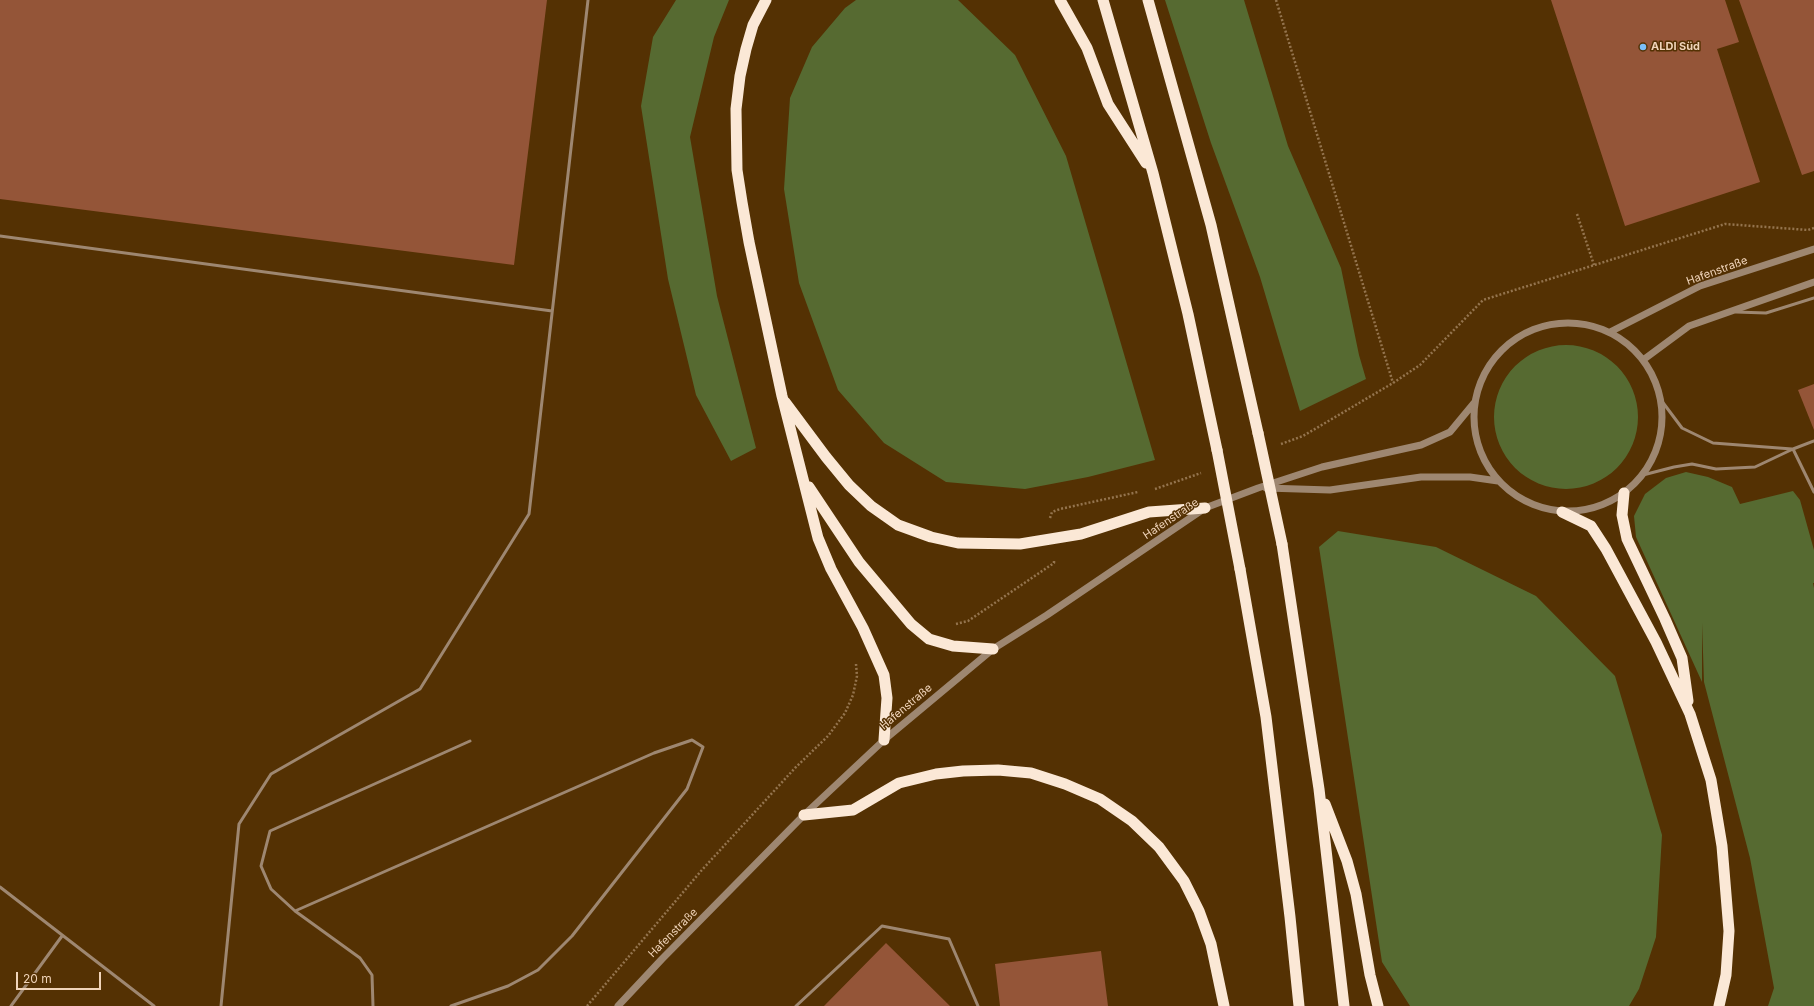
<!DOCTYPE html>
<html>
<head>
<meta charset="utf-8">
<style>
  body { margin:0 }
  #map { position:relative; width:1814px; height:1006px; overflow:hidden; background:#543103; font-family:Inter,sans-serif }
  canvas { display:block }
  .scale { position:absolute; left:16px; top:972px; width:85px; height:18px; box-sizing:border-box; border:2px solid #f0d4ba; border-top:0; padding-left:5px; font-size:12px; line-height:14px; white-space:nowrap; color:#f0d4ba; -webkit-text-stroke:3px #543103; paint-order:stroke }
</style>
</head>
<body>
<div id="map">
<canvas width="1814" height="1006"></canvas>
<div class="scale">20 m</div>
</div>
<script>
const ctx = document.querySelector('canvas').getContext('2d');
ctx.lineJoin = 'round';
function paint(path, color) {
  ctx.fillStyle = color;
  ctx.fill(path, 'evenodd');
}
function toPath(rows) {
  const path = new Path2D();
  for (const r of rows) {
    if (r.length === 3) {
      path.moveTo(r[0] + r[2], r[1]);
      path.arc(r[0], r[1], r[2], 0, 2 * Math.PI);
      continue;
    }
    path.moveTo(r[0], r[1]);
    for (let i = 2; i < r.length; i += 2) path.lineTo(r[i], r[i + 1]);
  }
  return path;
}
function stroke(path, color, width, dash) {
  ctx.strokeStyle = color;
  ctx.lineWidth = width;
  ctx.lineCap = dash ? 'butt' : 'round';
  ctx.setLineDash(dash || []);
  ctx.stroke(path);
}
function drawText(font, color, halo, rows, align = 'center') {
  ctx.font = font + ' Inter,sans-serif';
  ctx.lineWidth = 3;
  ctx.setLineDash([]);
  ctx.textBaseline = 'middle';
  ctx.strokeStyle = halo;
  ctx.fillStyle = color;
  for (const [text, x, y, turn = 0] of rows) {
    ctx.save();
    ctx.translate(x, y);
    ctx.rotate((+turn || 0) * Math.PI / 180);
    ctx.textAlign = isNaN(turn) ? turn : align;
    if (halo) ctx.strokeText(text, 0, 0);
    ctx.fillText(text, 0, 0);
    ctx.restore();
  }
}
const green = toPath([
  [676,0,729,0,714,37,690,137,717,296,756,448,731,461,696,395,668,279,641,106,653,37],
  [856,0,958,0,1015,55,1066,156,1155,460,1088,477,1025,489,946,482,884,443,838,390,799,283,784,189,790,98,812,47,845,8],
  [1165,0,1244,0,1288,146,1341,268,1359,355,1366,379,1300,411,1260,277,1211,143],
  [1566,417,72],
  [1686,472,1708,477,1732,487,1740,504,1793,491,1800,500,1814,550,1814,583,1813,583,1814,588,1814,1006,1768,1006,1774,988,1750,858,1704,682,1702,623,1702,682,1636,537,1634,516,1645,494,1666,478],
  [1338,531,1436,547,1536,596,1615,676,1662,835,1656,937,1639,989,1629,1006,1410,1006,1382,962,1319,547]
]);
const building = toPath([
  [0,0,547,0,514,265,0,199],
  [1551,0,1725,0,1739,42,1717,49,1760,182,1625,226],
  [1739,0,1814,0,1814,171,1802,175],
  [1814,384,1814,430,1798,390],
  [886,943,950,1006,824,1006],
  [1101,951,1108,1006,1000,1006,995,964]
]);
const path = toPath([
  [1276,0,1393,383],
  [1577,214,1594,265],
  [1281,444,1303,436,1393,383,1420,365,1483,300,1725,224,1808,230,1814,228],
  [1155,489,1201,473],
  [1050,518,1052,512,1060,509,1138,492],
  [956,624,968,621,1054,563,1054,559],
  [587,1006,701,871,795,768,828,736,845,713,853,695,857,676,856,664]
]);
const service = toPath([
  [0,236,552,311],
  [1736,312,1766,313,1814,298],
  [1661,400,1682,428,1713,443,1792,449],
  [1793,449,1814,492],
  [1643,475,1674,467,1692,464,1716,469,1755,467,1793,449,1814,441],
  [0,887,154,1006],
  [295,911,654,753,692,740,703,747,687,789,572,936,538,970,508,986,451,1006],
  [11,1006,62,936],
  [221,1006,239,824,271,774,420,689,529,514,588,0],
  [373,1006,372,975,360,958,295,911,271,889,261,866,270,831,470,741],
  [796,1006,882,926,949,939,978,1006]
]);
const tertiary = toPath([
  [1568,417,94],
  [1610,332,1700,286,1814,249],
  [1643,360,1689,326,1814,282],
  [1266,488,1330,490,1421,477,1470,477,1498,481],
  [618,1006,662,959,804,815,884,740,993,649,1047,615,1205,508,1258,488,1322,467,1421,445,1450,432,1474,403]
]);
const trunk = toPath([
  [766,0,753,25,746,49,740,76,736,109,737,170,742,202,749,242,782,396,818,538,831,569,863,628,884,675,887,698,884,740],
  [1060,0,1087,48,1108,104,1146,163],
  [1103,0,1153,173,1188,314,1217,450],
  [1148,0,1211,225,1258,433],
  [785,402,826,457,849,485,871,506,898,525,931,537,958,543,1020,544,1081,534,1149,512,1205,508],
  [809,487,859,562,911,624,929,639,953,646,993,649],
  [1624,493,1622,515,1627,539,1665,619,1682,658,1688,701],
  [1562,512,1591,526,1606,549,1656,642,1690,714,1711,780,1722,846,1729,931,1726,975,1719,1006],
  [1282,544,1319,789,1344,1006],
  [1240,569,1266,717,1290,917,1299,1006],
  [1325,804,1347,861,1356,894,1370,975,1378,1006],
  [804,815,853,810,899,783,936,774,963,771,998,770,1031,773,1065,784,1100,799,1132,821,1159,847,1184,881,1199,911,1211,944,1224,1006]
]);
const trunkBridge = toPath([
  [1258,433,1282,544],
  [1217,450,1240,569]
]);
const markers = [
  [1643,47,4,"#7bbef8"]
];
const poiNames = [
  ["ALDI Süd",1651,47]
];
const streetNames = [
  ["Hafenstraße",1717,271,-20],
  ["Hafenstraße",1171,519,-34],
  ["Hafenstraße",906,707,-40],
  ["Hafenstraße",673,933,-45]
];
paint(green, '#566a31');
paint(building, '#945538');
stroke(path, '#94744e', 2.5, [2, 2]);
stroke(service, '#9e8771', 3);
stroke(tertiary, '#9e8771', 7);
stroke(trunk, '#fbe8d6', 11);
stroke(trunkBridge, '#fbe8d6', 11);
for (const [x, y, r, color] of markers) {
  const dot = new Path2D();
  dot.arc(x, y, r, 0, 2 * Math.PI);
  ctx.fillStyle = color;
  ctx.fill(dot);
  stroke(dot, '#543103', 1.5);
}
drawText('bold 11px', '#f0d4ba', '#543103', poiNames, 'left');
drawText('11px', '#f0d4ba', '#543103', streetNames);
</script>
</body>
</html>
